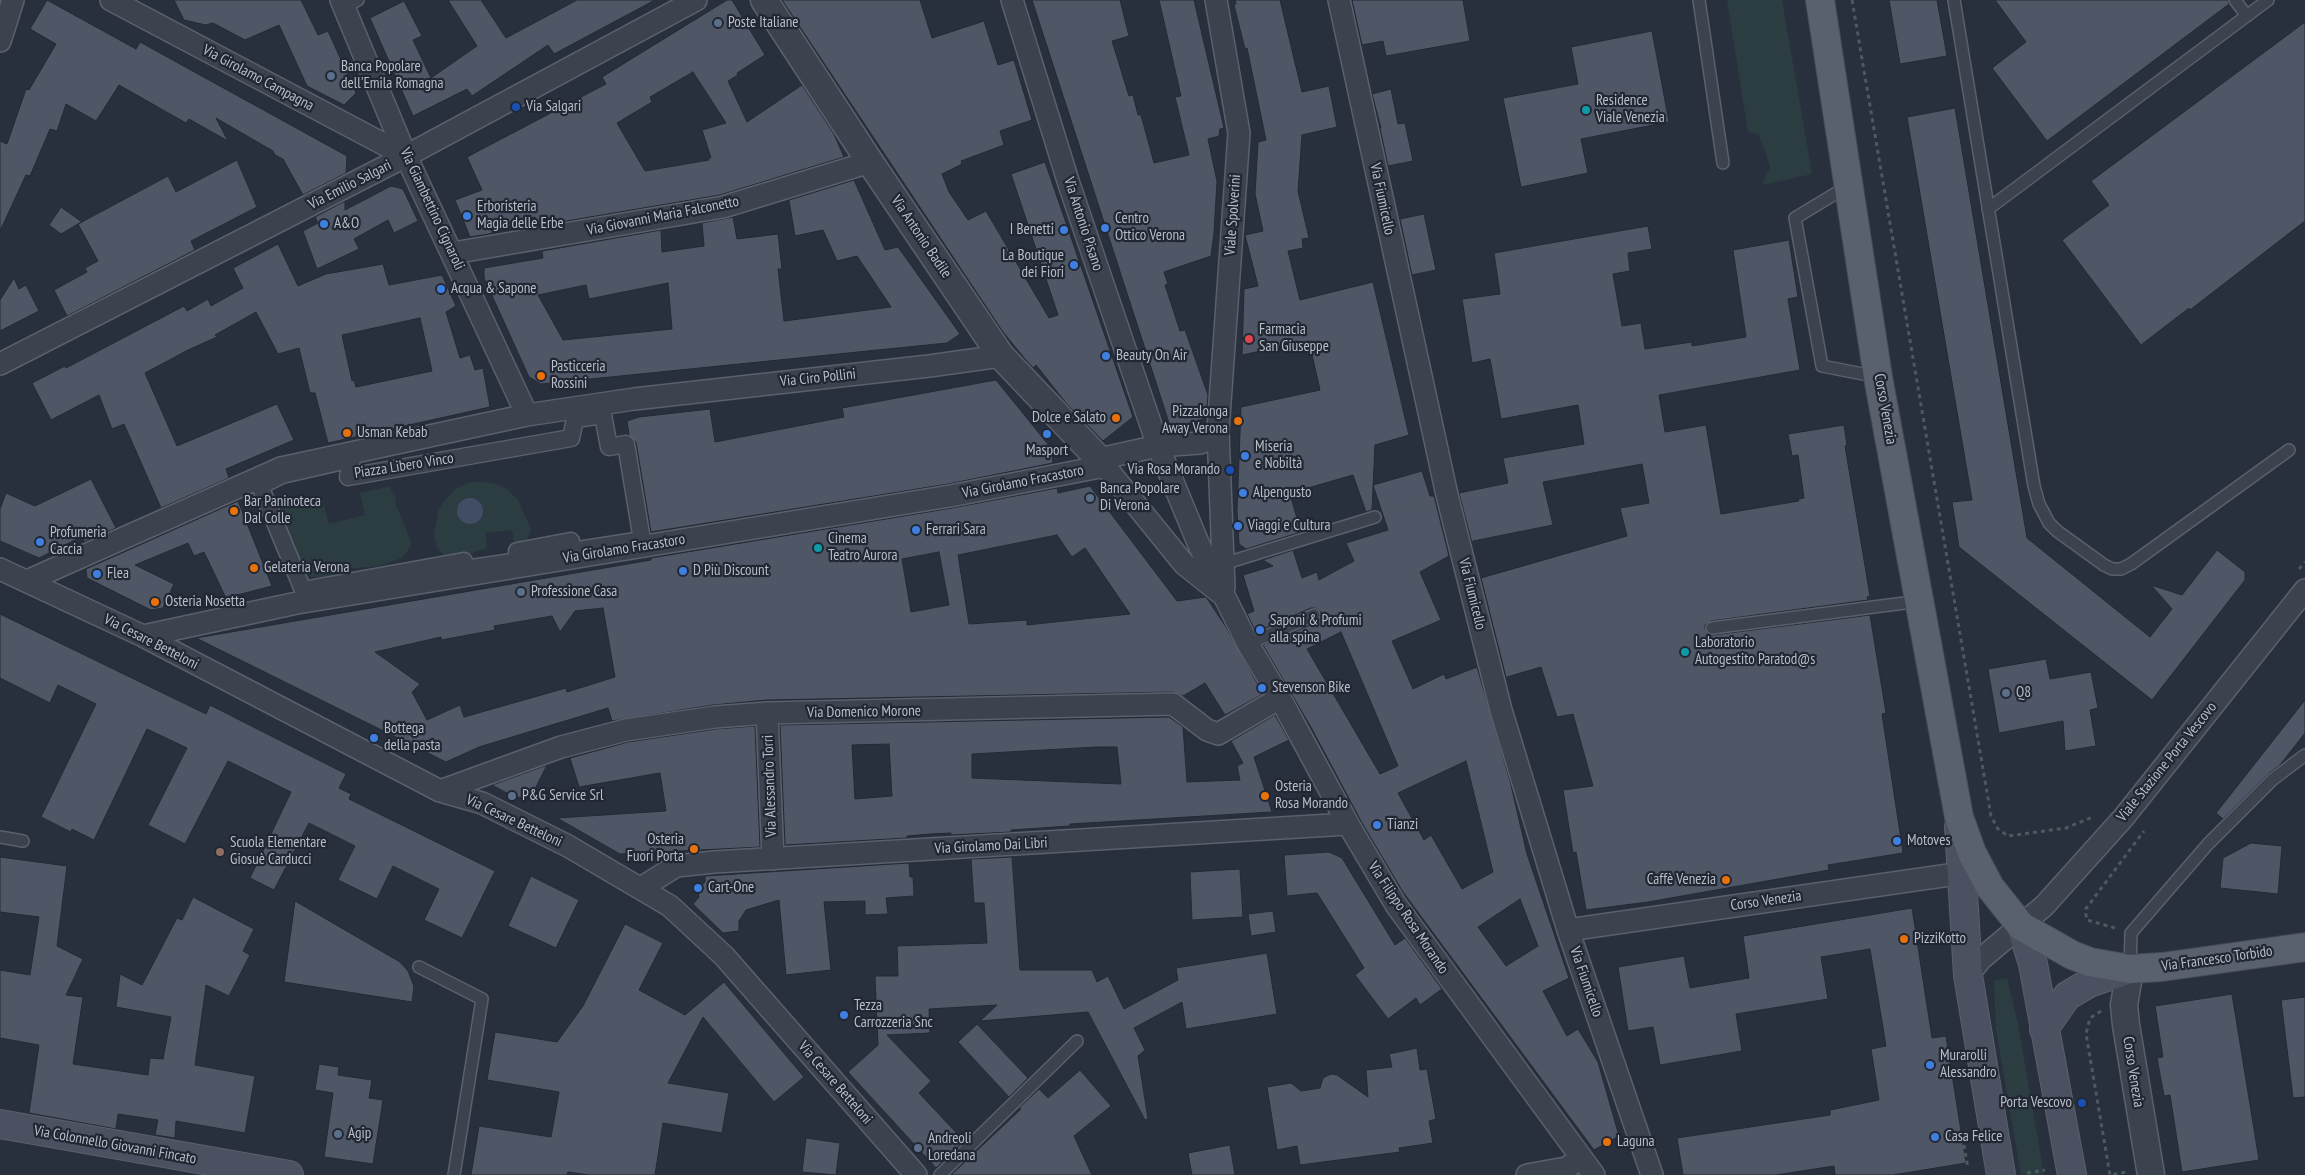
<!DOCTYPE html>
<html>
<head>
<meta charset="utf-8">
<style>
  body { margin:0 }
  canvas { display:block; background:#28303e }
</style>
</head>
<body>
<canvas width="2305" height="1175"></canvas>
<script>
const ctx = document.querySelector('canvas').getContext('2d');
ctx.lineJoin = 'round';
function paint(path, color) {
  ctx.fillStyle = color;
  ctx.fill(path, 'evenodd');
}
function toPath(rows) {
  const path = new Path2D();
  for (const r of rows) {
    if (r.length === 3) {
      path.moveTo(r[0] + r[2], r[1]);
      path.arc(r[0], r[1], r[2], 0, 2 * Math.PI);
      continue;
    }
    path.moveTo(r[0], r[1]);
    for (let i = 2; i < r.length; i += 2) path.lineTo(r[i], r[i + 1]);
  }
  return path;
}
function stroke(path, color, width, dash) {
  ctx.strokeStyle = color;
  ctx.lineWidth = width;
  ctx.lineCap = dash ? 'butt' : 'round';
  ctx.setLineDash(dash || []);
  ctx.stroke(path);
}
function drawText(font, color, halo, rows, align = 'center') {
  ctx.font = font + ' "PT Sans Narrow",sans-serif';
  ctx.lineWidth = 4.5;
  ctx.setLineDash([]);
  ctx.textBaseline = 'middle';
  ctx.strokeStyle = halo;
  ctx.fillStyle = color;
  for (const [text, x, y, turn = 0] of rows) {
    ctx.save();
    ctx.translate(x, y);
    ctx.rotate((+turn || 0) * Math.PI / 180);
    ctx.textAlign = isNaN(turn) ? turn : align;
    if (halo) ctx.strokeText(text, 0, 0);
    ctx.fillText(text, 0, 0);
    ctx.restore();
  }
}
const green = toPath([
  [1727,0,1782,0,1812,174,1762,185,1770,167,1765,151,1758,134,1748,132],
  [479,482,493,483,507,489,518,500,531,529,527,539,515,545,512,530,485,533,487,548,457,558,444,556,437,547,434,535,438,512,443,502,457,488,467,483],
  [390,486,393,495,396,496,395,502,411,542,411,546,402,558,378,566,344,569,327,578,312,577,300,567,272,509,322,499,329,524,365,515,360,493],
  [2007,978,2018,1024,2044,1175,2021,1175,1996,1029,1994,981]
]);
const water = toPath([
  [470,511,13]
]);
const building = toPath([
  [47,0,136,49,140,42,347,156,346,173,303,195,283,159,275,155,273,151,216,118,228,141,189,119,186,123,119,85,96,121,66,104,57,131,50,129,30,176,26,175,0,231,0,141,7,144,26,89,29,90,56,44,30,29,47,0],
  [174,0,301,0,318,35,328,31,356,93,344,105,307,86,279,25,245,40,213,23,206,25,184,20,174,0],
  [448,0,481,0,506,38,577,0,655,0,554,54,548,45,472,96,467,89,413,116,370,18,404,1,422,36,413,40,431,78,477,46,448,0],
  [727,0,732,0,765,55,737,73,738,75,728,81,747,122,802,85,834,134,844,157,720,195,537,226,535,217,489,234,470,237,455,200,482,190,467,157,606,84,602,77,727,0],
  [693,72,726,123,702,130,711,158,708,158,709,160,645,171,617,123,652,102,650,97,693,72],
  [782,0,920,0,932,38,984,21,998,65,1014,60,1032,120,1000,131,1004,145,961,161,962,164,942,174,949,192,968,220,986,211,1049,318,1058,315,1011,174,1045,162,1133,417,1103,441,1066,403,1036,365,1033,368,1025,359,1003,332,782,0],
  [1032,0,1120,0,1129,36,1112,41,1129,96,1133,95,1138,115,1141,115,1154,163,1189,155,1175,97,1181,96,1159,0,1194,0,1224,128,1220,129,1219,136,1208,139,1217,181,1214,233,1211,256,1164,272,1168,284,1165,285,1180,331,1185,330,1208,395,1206,418,1171,429,1032,0],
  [1235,0,1280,0,1302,92,1329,86,1337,127,1302,135,1298,191,1309,238,1302,239,1303,248,1288,251,1300,300,1373,282,1409,435,1375,445,1372,510,1366,512,1353,475,1308,488,1290,494,1301,532,1246,549,1239,544,1237,510,1241,407,1320,390,1309,341,1242,355,1244,289,1258,286,1245,235,1263,231,1255,194,1258,142,1266,140,1247,48,1245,49,1234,5,1236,4,1235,0],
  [1352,0,1463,0,1470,41,1386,56,1383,41,1362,45,1352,0],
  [1889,0,1937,0,1947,56,1900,64,1889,0],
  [1995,0,2228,0,2229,4,2047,141,1992,68,2026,42,1995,0],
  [2305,22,2305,221,2190,310,2189,308,2141,345,2062,240,2109,205,2091,181,2305,22],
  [1652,31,1669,122,1581,139,1588,173,1521,187,1503,98,1578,84,1571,47,1652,31],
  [1391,89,1398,124,1405,123,1413,161,1388,166,1380,128,1381,128,1372,94,1391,89],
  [1955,108,2027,538,2150,637,2172,609,2151,585,2182,595,2217,550,2245,572,2245,580,2152,700,1959,547,1952,502,1972,500,1907,117,1955,108],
  [237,160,257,207,191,241,195,250,67,316,54,290,87,272,85,268,98,261,78,224,61,234,49,225,61,207,82,222,78,224,168,176,176,192,237,160],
  [854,180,885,250,898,247,960,334,947,343,541,384,529,377,484,278,484,268,543,258,542,251,661,230,662,252,704,246,702,223,733,217,737,239,778,234,782,269,778,269,784,321,891,307,857,256,837,261,823,230,795,236,789,200,854,180],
  [668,283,672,329,563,340,538,295,586,285,589,299,668,283],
  [391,186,403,189,418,221,394,233,388,220,354,239,359,249,317,269,303,231,318,223,315,217,345,201,345,210,391,186],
  [1424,214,1436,270,1412,275,1400,219,1424,214],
  [1648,226,1652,249,1628,253,1630,271,1613,274,1622,326,1641,323,1645,349,1692,342,1692,346,1746,337,1733,250,1789,240,1798,297,1788,299,1800,370,1659,395,1665,432,1706,425,1721,514,1799,501,1798,499,1804,498,1798,455,1792,456,1788,434,1844,425,1847,445,1845,446,1870,596,1867,597,1868,600,1711,621,1705,625,1705,629,1709,635,1713,635,1870,615,1886,713,1882,714,1903,853,1828,865,1829,870,1648,902,1586,910,1576,852,1573,853,1563,790,1593,786,1573,714,1557,717,1541,667,1507,677,1510,688,1509,689,1481,578,1627,536,1620,508,1649,503,1642,464,1543,482,1553,525,1473,541,1472,543,1459,493,1508,483,1503,458,1584,444,1578,405,1501,419,1490,359,1472,363,1462,299,1500,294,1494,253,1648,226],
  [278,244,298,286,326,274,383,264,389,285,442,275,456,306,446,312,460,358,470,355,475,370,483,368,490,407,328,443,315,393,310,393,299,348,278,354,256,312,215,335,217,337,188,350,145,373,177,446,277,404,294,440,226,469,229,478,161,508,124,424,112,429,99,395,51,420,32,383,65,366,66,368,184,306,187,311,208,299,211,306,243,288,233,268,278,244],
  [420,318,432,371,356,387,354,380,352,381,342,335,420,318],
  [14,278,19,289,26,285,39,311,0,331,0,300,14,278],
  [996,380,1051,448,1053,463,948,484,651,532,636,442,629,435,627,421,639,417,710,409,715,442,844,417,842,408,996,380],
  [1422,471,1430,496,1434,496,1449,556,1420,572,1441,620,1392,641,1413,689,1444,674,1446,679,1477,667,1510,781,1527,854,1569,978,1543,991,1567,1036,1578,1029,1598,1062,1619,1136,1594,1150,1403,892,1362,823,1312,729,1263,645,1317,622,1321,616,1321,612,1315,608,1311,608,1256,632,1247,614,1254,611,1243,575,1273,566,1263,560,1293,550,1302,578,1317,572,1319,580,1354,561,1346,543,1388,530,1373,485,1422,471],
  [1341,632,1398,766,1380,774,1307,649,1341,632],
  [1466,761,1493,872,1462,889,1431,835,1424,840,1398,793,1466,761],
  [1520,899,1538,946,1506,966,1478,927,1520,899],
  [91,479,116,528,84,542,83,536,39,558,0,541,0,509,6,493,35,506,91,479],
  [1090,486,1177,601,1206,597,1226,627,1263,694,1225,715,1205,683,1183,696,1173,692,767,700,713,705,612,721,608,708,479,747,446,762,196,638,651,560,651,558,952,508,1057,488,1058,493,1090,486],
  [1057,535,1072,557,1085,548,1130,614,1027,625,1027,620,969,624,958,555,1057,535],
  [939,552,949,605,911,612,902,559,939,552],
  [603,608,615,677,567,692,566,688,464,717,460,705,427,720,412,692,420,684,375,652,441,637,441,640,495,630,494,626,552,616,560,632,575,611,603,608],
  [238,501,272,586,226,598,204,552,194,556,188,543,135,565,174,584,163,608,151,610,87,578,86,569,238,501],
  [0,614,206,714,210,705,346,774,339,788,351,794,349,799,495,871,462,938,424,920,439,889,393,866,377,899,338,880,355,846,309,823,274,890,250,878,291,792,228,761,185,844,148,825,187,748,147,729,94,840,72,829,71,832,41,817,96,704,58,685,50,703,0,678,0,614],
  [2046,659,2050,679,2091,672,2098,708,2090,710,2096,746,2065,751,2063,721,1999,733,1988,669,2046,659],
  [2305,700,2305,733,2280,765,2267,775,2223,819,2216,813,2305,700],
  [1275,715,1289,740,1254,757,1272,812,1070,824,1070,826,1011,830,1011,832,951,835,951,833,930,834,907,836,907,838,785,845,780,725,1169,717,1183,727,1187,782,1240,780,1237,766,1243,763,1231,741,1275,715],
  [889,744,892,796,855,799,852,745,889,744],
  [1097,747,1117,747,1121,784,972,778,972,754,1097,747],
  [755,726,760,847,620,854,557,818,666,811,660,773,579,787,570,758,628,742,716,729,755,726],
  [547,765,532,795,516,798,492,785,547,765],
  [2251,843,2282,846,2278,894,2220,888,2223,858,2251,843],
  [1329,852,1342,858,1395,945,1405,938,1442,989,1420,1005,1416,998,1388,1019,1355,975,1364,968,1317,893,1287,896,1284,855,1329,852],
  [0,857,67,866,57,946,83,959,66,995,83,997,73,1064,148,1075,150,1058,163,1059,171,1017,116,1007,120,974,142,985,177,918,182,920,193,897,254,929,243,951,250,955,229,996,206,985,195,1065,255,1076,245,1133,176,1121,175,1138,155,1135,158,1120,118,1114,116,1129,29,1113,39,1045,0,1038,0,970,30,975,39,917,0,912,0,857],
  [1012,857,1020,970,1092,970,1097,982,1108,976,1124,1009,1178,980,1176,968,1267,953,1277,1014,1186,1029,1182,1002,1134,1028,1145,1050,1138,1056,1148,1119,1145,1120,1088,1012,980,1021,997,1005,929,1009,930,1033,887,1035,931,1081,919,1093,964,1141,936,1168,848,1072,878,1045,875,976,898,976,897,946,987,943,984,903,974,903,971,859,1012,857],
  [909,863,910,877,913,877,914,896,886,898,888,914,865,915,865,901,824,902,831,970,786,975,779,900,746,910,739,921,739,931,723,933,693,904,699,897,697,888,705,882,705,876,909,863],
  [1240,869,1243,917,1192,920,1190,872,1240,869],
  [531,876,579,900,556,948,508,926,531,876],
  [295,901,400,962,408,971,414,986,412,1002,284,982,295,901],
  [1912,908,1932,1038,1946,1036,1966,1163,1893,1175,1835,1175,1834,1166,1776,1175,1683,1175,1677,1138,1830,1115,1830,1110,1879,1100,1871,1049,1886,1046,1870,949,1821,957,1828,999,1736,1014,1742,1051,1660,1065,1653,1027,1628,1031,1618,967,1684,956,1690,988,1749,978,1743,936,1912,908],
  [1273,911,1276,932,1251,936,1248,914,1273,911],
  [625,924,663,943,639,990,685,1015,724,982,804,1077,774,1102,703,1017,668,1083,729,1093,722,1133,663,1123,655,1175,589,1175,568,1172,567,1175,471,1175,479,1126,551,1137,559,1092,487,1080,495,1032,557,1042,583,1006,625,924],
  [2232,994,2259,1160,2182,1172,2170,1095,2164,1096,2157,1058,2163,1057,2155,1006,2232,994],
  [2305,997,2305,1097,2293,1098,2281,1000,2305,997],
  [977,1024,1028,1078,1009,1097,958,1042,977,1024],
  [1417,1048,1420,1070,1427,1069,1436,1119,1429,1121,1433,1143,1399,1148,1400,1152,1300,1165,1297,1146,1277,1150,1267,1087,1291,1083,1301,1091,1320,1088,1323,1078,1331,1074,1337,1075,1368,1097,1366,1070,1392,1067,1389,1054,1417,1048],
  [319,1064,339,1067,338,1075,372,1080,369,1098,383,1100,373,1164,324,1157,333,1093,315,1090,319,1064],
  [1080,1070,1111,1106,1074,1136,1092,1175,951,1175,1021,1109,1019,1108,1039,1089,1048,1098,1080,1070],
  [806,1138,840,1143,836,1175,802,1172,806,1138],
  [1230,1145,1235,1175,1192,1175,1188,1153,1230,1145]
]);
const path = toPath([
  [1852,0,1991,816,1998,829,2008,836,2066,828,2093,817],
  [1390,512,1425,502],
  [2299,569,2305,562],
  [2115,928,2087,920,2085,910,2144,831],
  [2101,1011,2090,1018,2086,1034,2110,1175,2126,1172],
  [1964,1145,1968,1169],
  [2027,1173,2045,1170]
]);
const service = toPath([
  [1699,0,1723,163],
  [1954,0,2034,486,2039,504,2049,523,2057,531,2104,565,2112,569,2121,569,2131,564,2289,450],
  [2235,0,2247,16],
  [344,7,358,0],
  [1848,186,1795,218,1822,366,1878,377],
  [1988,209,2268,0],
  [1223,564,1375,517],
  [1712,628,1920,601],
  [1248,644,1314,615],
  [0,837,23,841],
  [419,967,482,999,454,1175],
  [2130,969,2131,933,2208,844,2272,780,2305,755],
  [940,1175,1077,1041]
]);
const pedestrian = toPath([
  [603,415,609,447,626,444,642,540,572,551,571,541,517,551,519,561,465,569,464,561,303,590,260,486,282,475,352,459,348,477,571,438,575,419,603,415]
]);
const minor = toPath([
  [111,0,406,156],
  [341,0,406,156,527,415],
  [1012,0,1069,184,1158,446,1199,545,1248,644,1280,698,1348,824,1396,905,1594,1175],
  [1216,0,1239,133,1218,431,1224,587],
  [1339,0,1447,495,1501,710,1568,930,1652,1175],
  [0,41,13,0],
  [453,253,723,207,870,162],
  [0,364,406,156,696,0],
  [1218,431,1208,440,1200,443,1158,446,1099,459,1184,564,1219,592],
  [0,569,143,636,440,791,482,803,568,846,670,906,724,956,916,1175],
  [27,581,281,468,527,415,634,399,929,366,1001,356],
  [143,636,297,603,950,496,1105,466],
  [767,713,773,859],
  [440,791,561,747,626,730,715,717,767,713,1173,704,1207,730,1218,734,1280,698],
  [641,888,676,866,714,862,1348,824],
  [1568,930,1963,873,1973,882],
  [1968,975,1981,959,2044,906,2124,817,2305,590],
  [1527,1175,1566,1168,1580,1159]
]);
const tertiary = toPath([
  [764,0,870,162,1001,356,1099,459],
  [2130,969,2124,1005,2126,1025,2151,1175]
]);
const secondary = toPath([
  [1959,827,1968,975,2001,1175],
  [2021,926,2033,964,2072,1175],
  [2044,1029,2067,996,2089,983,2130,969],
  [0,1124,289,1175]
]);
const primary = toPath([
  [1820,0,1878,377,1959,817,1972,853,1990,887,2021,926,2072,955,2090,962,2130,969,2162,967,2305,947]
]);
const markers = [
  [718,23,5,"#5c6f8a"],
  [331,76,5,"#5c6f8a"],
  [516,107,5,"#1a4fb4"],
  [1586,110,5,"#0f9aa8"],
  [467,216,5,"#3f7fe0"],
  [324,224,5,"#3f7fe0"],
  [1105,228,5,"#3f7fe0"],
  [1064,230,5,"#3f7fe0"],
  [1074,265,5,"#3f7fe0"],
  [441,289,5,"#3f7fe0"],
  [1249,339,5,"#e0444e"],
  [1106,356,5,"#3f7fe0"],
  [541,376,5,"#e8710a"],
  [1116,418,5,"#e8710a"],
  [1238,421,5,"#e8710a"],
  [347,433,5,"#e8710a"],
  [1047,434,5,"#3f7fe0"],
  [1245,456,5,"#3f7fe0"],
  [1230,470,5,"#1a4fb4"],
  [1243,493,5,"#3f7fe0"],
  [1090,498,5,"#5c6f8a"],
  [234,511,5,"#e8710a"],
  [1238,526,5,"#3f7fe0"],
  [916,530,5,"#3f7fe0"],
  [40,542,5,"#3f7fe0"],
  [818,548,5,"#0f9aa8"],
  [254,568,5,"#e8710a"],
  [683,571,5,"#3f7fe0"],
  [97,574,5,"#3f7fe0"],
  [521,592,5,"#5c6f8a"],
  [155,602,5,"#e8710a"],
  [1260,630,5,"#3f7fe0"],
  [1685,652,5,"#0f9aa8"],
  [1262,688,5,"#3f7fe0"],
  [2006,693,5,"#5c6f8a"],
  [374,738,5,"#3f7fe0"],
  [512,796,5,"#5c6f8a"],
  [1265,796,5,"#e8710a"],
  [1377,825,5,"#3f7fe0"],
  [1897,841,5,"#3f7fe0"],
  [694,849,5,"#e8710a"],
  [220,852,5,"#8d6e63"],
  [1726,880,5,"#e8710a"],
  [698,888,5,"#3f7fe0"],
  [1904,939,5,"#e8710a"],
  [844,1015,5,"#3f7fe0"],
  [1930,1065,5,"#3f7fe0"],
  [2082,1103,5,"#1a4fb4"],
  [338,1134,5,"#5c6f8a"],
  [1935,1137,5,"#3f7fe0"],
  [1607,1142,5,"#e8710a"],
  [918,1148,5,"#5c6f8a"]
];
const poiNames = [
  ["Poste Italiane",728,23],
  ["Banca Popolare",341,67],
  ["dell'Emila Romagna",341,84],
  ["Residence",1596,101],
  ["Viale Venezia",1596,118],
  ["Via Salgari",526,107],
  ["Erboristeria",477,207],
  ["Magia delle Erbe",477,224],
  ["Centro",1115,219],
  ["Ottico Verona",1115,236],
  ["A&O",334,224],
  ["I Benetti",1054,230,"right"],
  ["La Boutique",1064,256,"right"],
  ["dei Fiori",1064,273,"right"],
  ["Acqua & Sapone",451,289],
  ["Farmacia",1259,330],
  ["San Giuseppe",1259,347],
  ["Beauty On Air",1116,356],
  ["Pasticceria",551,367],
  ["Rossini",551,384],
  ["Pizzalonga",1228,412,"right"],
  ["Away Verona",1228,429,"right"],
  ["Dolce e Salato",1106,418,"right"],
  ["Usman Kebab",357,433],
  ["Miseria",1255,447],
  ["e Nobiltà",1255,464],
  ["Masport",1047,451,"center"],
  ["Via Rosa Morando",1220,470,"right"],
  ["Banca Popolare",1100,489],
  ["Di Verona",1100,506],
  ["Alpengusto",1253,493],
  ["Bar Paninoteca",244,502],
  ["Dal Colle",244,519],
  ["Viaggi e Cultura",1248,526],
  ["Ferrari Sara",926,530],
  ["Profumeria",50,533],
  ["Caccia",50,550],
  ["Cinema",828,539],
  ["Teatro Aurora",828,556],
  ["Gelateria Verona",264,568],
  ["D Più Discount",693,571],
  ["Flea",107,574],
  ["Professione Casa",531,592],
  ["Osteria Nosetta",165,602],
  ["Saponi & Profumi",1270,621],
  ["alla spina",1270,638],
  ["Laboratorio",1695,643],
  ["Autogestito Paratod@s",1695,660],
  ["Stevenson Bike",1272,688],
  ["Q8",2016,693],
  ["Bottega",384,729],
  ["della pasta",384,746],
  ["Osteria",1275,787],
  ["Rosa Morando",1275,804],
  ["P&G Service Srl",522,796],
  ["Tianzi",1387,825],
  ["Osteria",684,840,"right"],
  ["Fuori Porta",684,857,"right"],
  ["Motoves",1907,841],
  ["Scuola Elementare",230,843],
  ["Giosuè Carducci",230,860],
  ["Caffè Venezia",1716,880,"right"],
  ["Cart-One",708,888],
  ["PizziKotto",1914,939],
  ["Tezza",854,1006],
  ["Carrozzeria Snc",854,1023],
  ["Murarolli",1940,1056],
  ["Alessandro",1940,1073],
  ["Porta Vescovo",2072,1103,"right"],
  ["Agip",348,1134],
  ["Casa Felice",1945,1137],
  ["Andreoli",928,1139],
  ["Loredana",928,1156],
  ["Laguna",1617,1142]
];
const streetNames = [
  ["Via Girolamo Campagna",258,78,28],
  ["Via Emilio Salgari",350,185,-27],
  ["Via Fiumicello",1382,199,78],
  ["Via Giambettino Cignaroli",432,209,65],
  ["Viale Spolverini",1233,215,-86],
  ["Via Giovanni Maria Falconetto",663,216,-11],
  ["Via Antonio Pisano",1083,224,72],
  ["Via Antonio Badile",921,237,56],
  ["Via Ciro Pollini",818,378,-6],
  ["Corso Venezia",1885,409,80],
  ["Piazza Libero Vinco",404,466,-9],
  ["Via Girolamo Fracastoro",1023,482,-11],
  ["Via Girolamo Fracastoro",624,549,-9],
  ["Via Fiumicello",1472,594,76],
  ["Via Cesare Betteloni",151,642,27],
  ["Via Domenico Morone",864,712,-1],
  ["Viale Stazione Porta Vescovo",2167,762,-51],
  ["Via Alessandro Torri",770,786,-92],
  ["Via Cesare Betteloni",514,821,25],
  ["Via Girolamo Dai Libri",991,846,-3],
  ["Corso Venezia",1766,901,-8],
  ["Via Filippo Rosa Morando",1408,918,56],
  ["Via Francesco Torbido",2217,959,-8],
  ["Via Fiumicello",1586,982,71],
  ["Corso Venezia",2133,1072,81],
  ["Via Cesare Betteloni",835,1083,49],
  ["Via Colonnello Giovanni Fincato",115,1145,10]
];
paint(green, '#2b3d40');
paint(water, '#404d65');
paint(building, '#4f5766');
stroke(building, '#232935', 1);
stroke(service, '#5a606c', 14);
stroke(pedestrian, '#5a606c', 19);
stroke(minor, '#5a606c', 24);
stroke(tertiary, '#5a606c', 29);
stroke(secondary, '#5a606c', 30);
stroke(primary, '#464b57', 30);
stroke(path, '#4a5a5e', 3, [4, 4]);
stroke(service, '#3c424e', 11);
stroke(pedestrian, '#3c424e', 16);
stroke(minor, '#3c424e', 21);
stroke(tertiary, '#3c424e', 26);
stroke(secondary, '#4b5160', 28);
stroke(primary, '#5a616e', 28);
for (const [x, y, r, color] of markers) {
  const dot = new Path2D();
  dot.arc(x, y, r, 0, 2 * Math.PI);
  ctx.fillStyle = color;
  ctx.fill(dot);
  stroke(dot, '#212733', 2);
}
drawText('15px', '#b9bec9', '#212733', poiNames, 'left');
drawText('15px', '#b9bec9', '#212733', streetNames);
</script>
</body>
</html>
